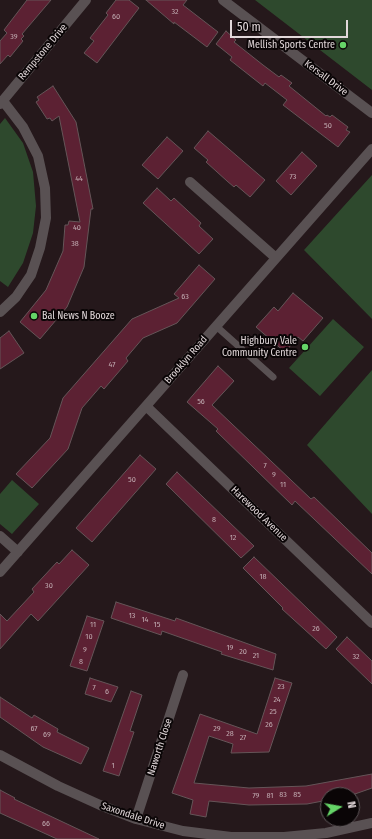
<!DOCTYPE html>
<html>
<head>
<meta charset="utf-8">
<style>
  body { margin:0 }
  #map { position:relative; width:372px; height:839px; overflow:hidden; background:#25181b; font-family:"Fira Sans Condensed",sans-serif }
  canvas { display:block }
  .north { position:absolute; left:320px; top:787px; width:40px; height:40px; box-sizing:border-box; background:#0a0506; border:1px solid #60595b; border-radius:50%; rotate:79deg; font-size:11px; font-weight:700; line-height:16px; text-align:center; color:#e2d8da }
  .north::after { content:''; display:block; margin:auto; width:14px; height:18px; background:#65d467; clip-path:polygon(50% 0,100% 100%,50% 72%,0 100%) }
  .scale { position:absolute; left:230px; top:20px; width:118px; height:18px; box-sizing:border-box; border:2px solid #e2d8da; border-top:0; padding-left:5px; font-size:12px; line-height:14px; white-space:nowrap; color:#e2d8da; -webkit-text-stroke:3px #0a0506; paint-order:stroke }
</style>
</head>
<body>
<div id="map">
<canvas width="372" height="839"></canvas>
<div class="north">N</div>
<div class="scale">50 m</div>
</div>
<script>
const ctx = document.querySelector('canvas').getContext('2d');
ctx.lineJoin = 'round';
function paint(path, color) {
  ctx.fillStyle = color;
  ctx.fill(path, 'evenodd');
}
function toPath(rows) {
  const path = new Path2D();
  for (const r of rows) {
    path.moveTo(r[0], r[1]);
    for (let i = 2; i < r.length; i += 2) path.lineTo(r[i], r[i + 1]);
  }
  return path;
}
function stroke(path, color, width, dash) {
  ctx.strokeStyle = color;
  ctx.lineWidth = width;
  ctx.lineCap = dash ? 'butt' : 'round';
  ctx.setLineDash(dash || []);
  ctx.stroke(path);
}
function drawText(font, color, halo, rows, align = 'center') {
  ctx.font = font + ' "Fira Sans Condensed",sans-serif';
  ctx.lineWidth = 4;
  ctx.setLineDash([]);
  ctx.textBaseline = 'middle';
  ctx.strokeStyle = halo;
  ctx.fillStyle = color;
  for (const [text, x, y, turn = 0] of rows) {
    ctx.save();
    ctx.translate(x, y);
    ctx.rotate((+turn || 0) * Math.PI / 180);
    ctx.textAlign = isNaN(turn) ? turn : align;
    if (halo) ctx.strokeText(text, 0, 0);
    ctx.fillText(text, 0, 0);
    ctx.restore();
  }
}
const green = toPath([
  [255,0,372,0,372,90],
  [5,118,23,143,33,172,36,206,33,233,23,263,8,287,0,281,0,124],
  [372,175,372,319,304,250],
  [333,319,364,347,320,396,289,368],
  [372,370,372,514,307,445],
  [12,480,39,504,12,534,0,524,0,494]
]);
const building = toPath([
  [27,0,51,0,22,34,24,36,21,39,23,41,10,57,8,55,0,64,0,41,7,33,4,30,27,0],
  [116,0,129,0,139,8,97,63,84,53,94,41,90,38,108,15,106,13,116,0],
  [146,0,187,0,183,5,218,32,207,47,174,22,174,24,146,0],
  [226,31,236,40,234,42,263,65,279,77,281,75,292,83,289,86,326,116,327,115,330,117,332,115,348,127,346,130,350,132,338,147,283,105,287,100,265,83,263,86,230,60,232,57,216,44,226,31],
  [53,86,76,122,93,209,91,209,84,267,67,307,40,339,20,322,46,290,63,251,65,225,68,225,69,221,80,222,59,116,52,121,50,118,47,119,36,102,39,100,37,97,53,86],
  [208,131,265,180,250,197,236,185,234,187,227,181,206,162,208,160,194,148,208,131],
  [167,137,183,151,158,179,142,165,167,137],
  [302,152,317,166,291,195,276,181,302,152],
  [157,188,171,201,174,198,201,223,199,226,213,239,199,254,143,203,157,188],
  [199,265,215,279,177,323,143,338,126,358,128,361,104,389,101,386,82,408,68,449,32,488,16,474,50,438,63,398,132,319,179,298,174,294,199,265],
  [293,293,323,318,303,341,298,337,285,352,256,327,274,307,278,311,293,293],
  [9,331,24,353,0,369,0,338,9,331],
  [218,366,234,381,212,405,311,499,314,497,372,553,372,574,295,501,292,505,216,431,218,429,187,402,218,366],
  [140,455,156,469,92,542,76,528,140,455],
  [177,472,254,546,241,558,166,484,177,472],
  [72,550,89,565,38,621,31,614,0,649,0,614,7,621,34,592,32,589,44,576,57,562,59,564,72,550],
  [254,557,337,637,326,649,282,609,283,608,243,568,254,557],
  [116,602,175,621,176,618,276,654,273,670,221,654,222,652,162,631,161,635,111,618,116,602],
  [87,616,104,621,87,671,70,666,87,616],
  [347,637,372,661,372,684,336,649,347,637],
  [90,678,118,687,111,702,85,694,90,678],
  [275,678,292,683,269,752,231,753,233,744,209,736,194,783,249,788,306,786,372,774,372,788,352,795,328,795,328,800,307,804,249,805,209,801,206,817,190,814,193,800,172,793,200,714,257,734,275,678],
  [131,691,142,695,130,731,134,732,119,776,103,771,131,691],
  [0,697,32,718,34,715,58,729,57,732,89,748,81,764,43,747,0,717,0,697],
  [0,790,15,798,14,799,99,839,57,839,0,813,0,790]
]);
const service = toPath([
  [216,326,273,377]
]);
const minor = toPath([
  [223,0,372,113],
  [0,104,86,0],
  [190,182,276,258],
  [0,312,16,297,31,275,40,248,46,218,45,188,38,156,23,127,3,101],
  [146,406,372,623],
  [0,536,18,552],
  [0,572,372,149],
  [0,755,58,786,100,805,136,819,183,831,231,837,284,837,326,833,372,823],
  [136,819,183,675]
]);
const markers = [
  [343,45,4,"#65d467"],
  [34,316,4,"#65d467"],
  [305,347,4,"#65d467"]
];
const numberNames = [
  ["32",175,12],
  ["60",116,17],
  ["39",14,37],
  ["50",328,126],
  ["73",293,177],
  ["44",79,179],
  ["40",77,228],
  ["38",75,244],
  ["63",185,297],
  ["47",112,365],
  ["56",201,402],
  ["7",265,466],
  ["9",274,475],
  ["50",132,480],
  ["11",283,485],
  ["8",214,520],
  ["12",233,538],
  ["18",263,577],
  ["30",49,586],
  ["13",132,616],
  ["14",145,620],
  ["11",93,625],
  ["15",157,625],
  ["26",316,629],
  ["10",89,637],
  ["19",230,648],
  ["9",85,650],
  ["20",243,652],
  ["21",256,656],
  ["32",356,657],
  ["8",81,662],
  ["23",281,687],
  ["7",94,688],
  ["6",107,692],
  ["24",277,700],
  ["25",273,712],
  ["26",269,725],
  ["67",34,729],
  ["29",217,729],
  ["28",230,734],
  ["69",47,735],
  ["27",243,738],
  ["1",113,766],
  ["83",283,795],
  ["85",297,795],
  ["79",256,796],
  ["81",270,796],
  ["66",46,824]
];
const poiNames = [
  ["Mellish Sports Centre",335,45],
  ["Bal News N Booze",42,316,"left"],
  ["Highbury Vale",297,341],
  ["Community Centre",297,353]
];
const streetNames = [
  ["Rempstone Drive",43,52,-50],
  ["Kersall Drive",326,78,37],
  ["Brooklyn Road",186,360,-49],
  ["Harewood Avenue",259,514,44],
  ["Naworth Close",160,747,-72],
  ["Saxondale Drive",133,816,18]
];
paint(green, '#2e492d');
paint(building, '#5c2133');
stroke(building, '#655558', 1);
stroke(service, '#595153', 7);
stroke(minor, '#595153', 10);
for (const [x, y, r, color] of markers) {
  const dot = new Path2D();
  dot.arc(x, y, r, 0, 2 * Math.PI);
  ctx.fillStyle = color;
  ctx.fill(dot);
  stroke(dot, '#0a0506', 1.5);
}
drawText('8px', '#c0aab0', null, numberNames);
drawText('10px', '#e2d8da', '#0a0506', poiNames, 'right');
drawText('10px', '#e2d8da', '#0a0506', streetNames);
</script>
</body>
</html>
